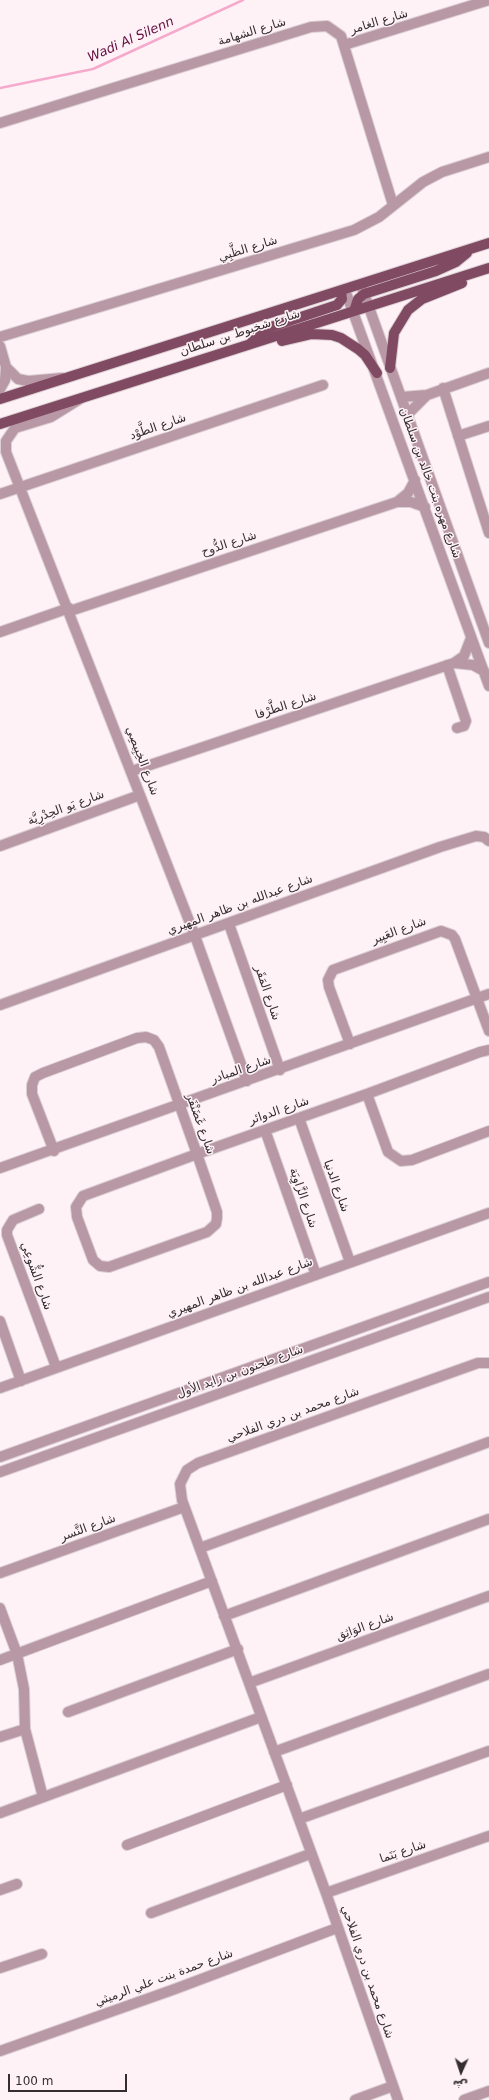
<!DOCTYPE html>
<html>
<head>
<meta charset="utf-8">
<style>
  body { margin:0 }
  #map { position:relative; width:489px; height:2100px; overflow:hidden; background:#fff2f7; font-family:"DejaVu Sans","Noto Naskh Arabic",sans-serif }
  canvas { display:block }
  .north { position:absolute; left:441px; top:2052px; width:40px; height:40px; -webkit-text-stroke:3px #fff2f7; paint-order:stroke; rotate:183deg; font-size:11px; font-weight:700; line-height:16px; text-align:center; color:#342e31 }
  .north::after { content:''; display:block; margin:auto; width:14px; height:18px; background:#342e31; clip-path:polygon(50% 0,100% 100%,50% 72%,0 100%) }
  .scale { position:absolute; left:8px; top:2074px; width:119px; height:18px; box-sizing:border-box; border:2px solid #342e31; border-top:0; padding-left:5px; font-size:12px; line-height:14px; white-space:nowrap; color:#342e31; -webkit-text-stroke:3px #fff2f7; paint-order:stroke }
</style>
</head>
<body>
<div id="map">
<canvas width="489" height="2100"></canvas>
<div class="north">ش</div>
<div class="scale">100 m</div>
</div>
<script>
const ctx = document.querySelector('canvas').getContext('2d');
ctx.lineJoin = 'round';
function toPath(rows) {
  const path = new Path2D();
  for (const r of rows) {
    path.moveTo(r[0], r[1]);
    for (let i = 2; i < r.length; i += 2) path.lineTo(r[i], r[i + 1]);
  }
  return path;
}
function stroke(path, color, width, dash) {
  ctx.strokeStyle = color;
  ctx.lineWidth = width;
  ctx.lineCap = dash ? 'butt' : 'round';
  ctx.setLineDash(dash || []);
  ctx.stroke(path);
}
function drawText(font, color, halo, rows, align = 'center') {
  ctx.font = font + ' "DejaVu Sans","Noto Naskh Arabic",sans-serif';
  ctx.lineWidth = 3;
  ctx.setLineDash([]);
  ctx.textBaseline = 'middle';
  ctx.strokeStyle = halo;
  ctx.fillStyle = color;
  for (const [text, x, y, turn = 0] of rows) {
    ctx.save();
    ctx.translate(x, y);
    ctx.rotate((+turn || 0) * Math.PI / 180);
    ctx.textAlign = isNaN(turn) ? turn : align;
    if (halo) ctx.strokeText(text, 0, 0);
    ctx.fillText(text, 0, 0);
    ctx.restore();
  }
}
const stream = toPath([
  [0,88,93,69,243,0]
]);
const minor = toPath([
  [344,45,489,0],
  [0,123,311,27,327,26,341,36,393,205],
  [361,285,489,643],
  [345,290,489,686],
  [0,337,354,230,379,217,423,182,442,172,489,157],
  [0,346,6,367,18,379,28,381,62,378],
  [443,388,489,533],
  [0,389,5,380,6,367],
  [402,397,427,395],
  [80,399,51,417,15,428,6,441,6,452,195,936,247,1081],
  [408,414,427,395,489,373],
  [458,436,489,426],
  [0,494,323,385],
  [397,502,408,493,415,480],
  [70,611,397,502,411,502,425,507],
  [0,632,69,608],
  [454,663,464,656,471,638],
  [447,665,466,721,464,726,457,728],
  [132,771,454,663,473,665,484,671],
  [0,846,140,795],
  [229,924,280,1070],
  [0,1005,440,847,476,836,484,837,489,841],
  [350,1044,329,987,328,980,333,970,441,931,452,935,455,939,489,1031],
  [367,1094,388,1152,401,1161,412,1160,489,1131],
  [299,1118,350,1262],
  [265,1130,316,1275],
  [54,1151,32,1094,32,1085,35,1077,43,1073,137,1038,146,1037,154,1040,159,1047,197,1154,217,1212,217,1218,216,1224,207,1232,109,1267,100,1266,93,1260,77,1217,76,1207,83,1196,197,1154,367,1094,480,1052,489,1050],
  [0,1168,489,994],
  [39,1209,13,1220,7,1230,7,1235,56,1367],
  [0,1321,21,1381],
  [0,1388,489,1213],
  [0,1457,489,1282],
  [0,1472,489,1297],
  [200,1548,489,1442],
  [0,1573,184,1507],
  [0,1608,17,1654,24,1689,25,1729,43,1797],
  [224,1616,489,1519],
  [0,1660,212,1581],
  [249,1683,489,1596],
  [68,1712,238,1649],
  [0,1737,25,1729],
  [274,1752,489,1674],
  [0,1813,261,1717],
  [299,1819,489,1751],
  [127,1845,287,1785],
  [0,1890,17,1884],
  [326,1893,489,1836],
  [151,1913,310,1854],
  [0,1968,42,1954],
  [0,2051,175,1989,337,1928],
  [355,2100,393,2086],
  [398,2100,326,1893,182,1500,180,1484,187,1470,198,1463,478,1363,489,1363],
  [464,2100,489,2091]
]);
const major = toPath([
  [354,311,358,299,364,294,436,271,456,262,467,253],
  [282,341,312,334,332,335,341,338,358,349,365,355,377,373],
  [251,343,264,331,271,327,337,305,342,299,341,291],
  [390,368,394,333,408,310,422,299,462,283],
  [0,399,489,243],
  [0,424,489,268]
]);
const streetNames = [
  ["شارع الغامر",379,22,-17],
  ["شارع الشهامة",252,32,-17],
  ["شارع الظَّبِي",248,249,-17],
  ["شارع شخبوط بن سلطان",240,333,-18],
  ["شارع الطَّوْد",158,427,-19],
  ["شارع مهره بنت خالد بن سلطان",430,483,70],
  ["شارع الدُّوح",229,544,-18],
  ["شارع الطَّرْفا",286,706,-18],
  ["شارع الخِبِيصِي",142,761,69],
  ["شارع يَو الحِدْرِيَّة",66,808,-20],
  ["شارع عبدالله بن ظاهر المهيري",240,905,-20],
  ["شارع العَبِير",399,931,-20],
  ["شارع المَقَر",267,993,71],
  ["شارع المبادر",241,1070,-19],
  ["شارع الدوائر",279,1111,-19],
  ["شارع غَضَنْفَر",200,1124,70],
  ["شارع الدنيا",336,1186,70],
  ["شارع الزَّاوِيَة",303,1198,71],
  ["شارع الشُّوعِي",36,1276,70],
  ["شارع عبدالله بن ظاهر المهيري",240,1288,-20],
  ["شارع طحنون بن زايد الأول",240,1372,-20],
  ["شارع محمد بن دري الفلاحي",293,1415,-20],
  ["شارع النَّسر",88,1528,-20],
  ["شارع الوَاثِق",365,1627,-20],
  ["شارع بَنَما",403,1852,-19],
  ["شارع محمد بن دري الفلاحي",367,1972,71],
  ["شارع حمدة بنت علي الرميثي",164,1978,-20]
];
const waterNames = [
  ["Wadi Al Silenn",131,40,-24]
];
stroke(stream, '#f6aacb', 2.5);
stroke(minor, '#dacfd3', 12);
stroke(major, '#dacfd3', 12);
stroke(minor, '#b998a5', 10);
stroke(major, '#814a63', 10);
drawText('12px', '#342e31', '#fff2f7', streetNames);
drawText('italic 13px', '#640e3f', '#fff2f7', waterNames);
</script>
</body>
</html>
